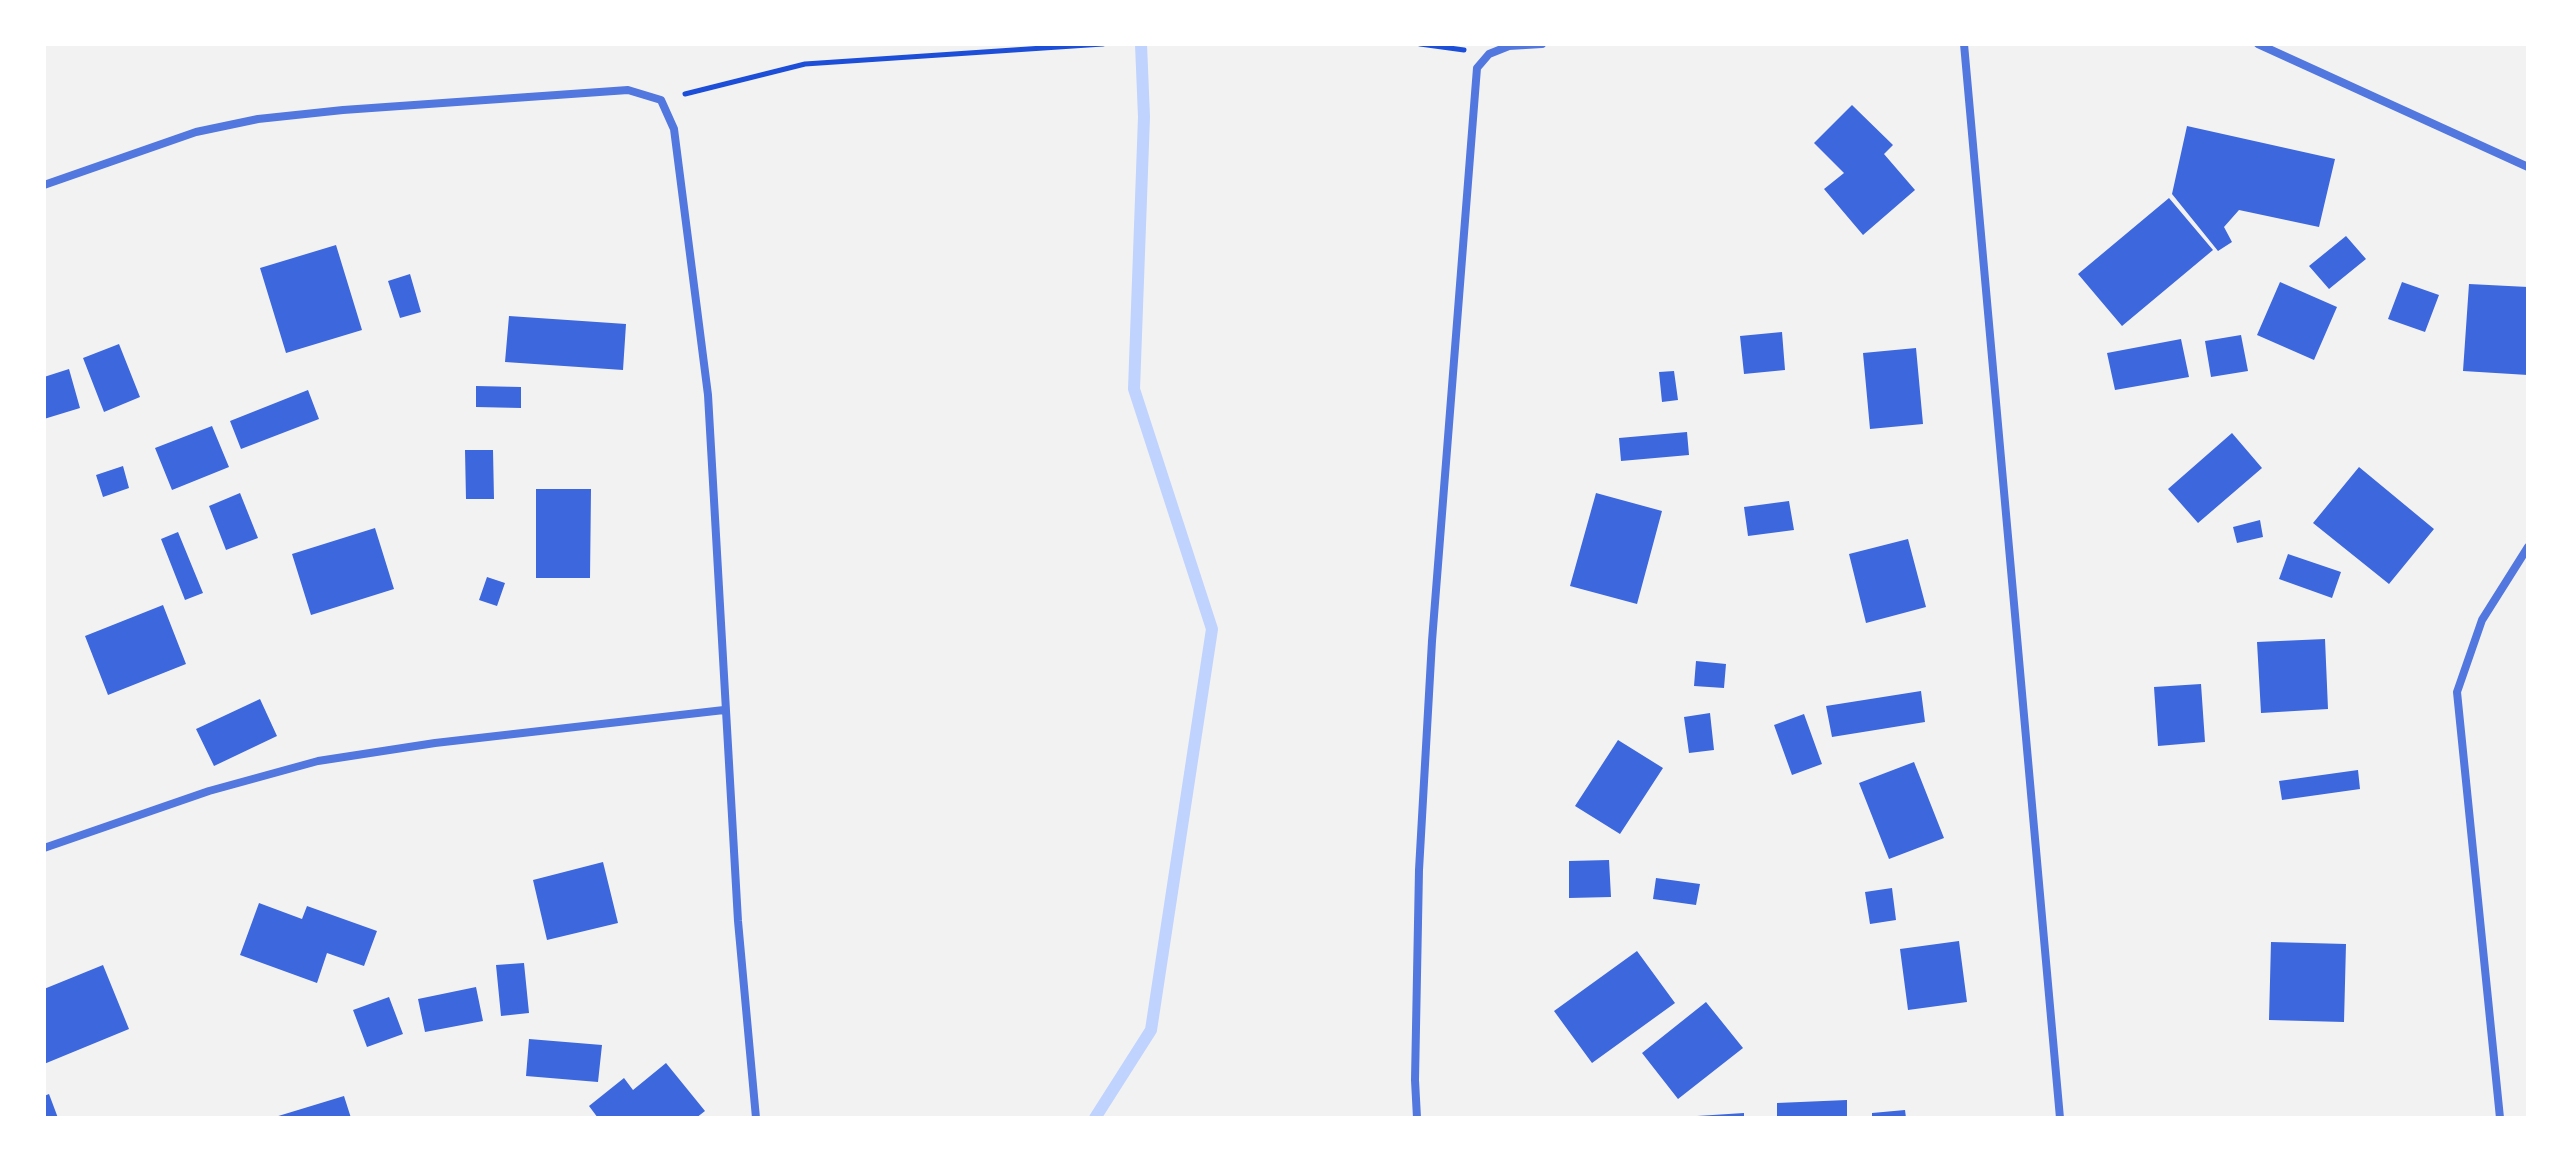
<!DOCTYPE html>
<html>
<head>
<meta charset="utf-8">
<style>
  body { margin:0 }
  #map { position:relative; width:2572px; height:1162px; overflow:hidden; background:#f2f2f2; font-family:Lato,sans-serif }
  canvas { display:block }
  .frame { position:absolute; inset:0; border:46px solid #fff; pointer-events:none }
</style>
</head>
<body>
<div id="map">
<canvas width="2572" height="1162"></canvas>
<div class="frame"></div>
</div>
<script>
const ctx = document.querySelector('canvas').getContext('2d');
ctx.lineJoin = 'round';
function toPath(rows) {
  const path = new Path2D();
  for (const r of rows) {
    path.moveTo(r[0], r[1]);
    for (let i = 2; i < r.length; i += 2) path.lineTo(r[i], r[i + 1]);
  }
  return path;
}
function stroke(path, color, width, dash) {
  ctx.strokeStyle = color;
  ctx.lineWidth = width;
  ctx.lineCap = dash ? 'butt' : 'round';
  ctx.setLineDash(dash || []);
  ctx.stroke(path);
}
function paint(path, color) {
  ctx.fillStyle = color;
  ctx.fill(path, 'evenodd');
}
const stream = toPath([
  [1095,1118,1151,1030,1212,629,1134,389,1144,117,1141,44]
]);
const building = toPath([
  [1852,105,1893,145,1884,154,1915,190,1863,235,1824,189,1844,173,1814,143],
  [2187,126,2335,159,2319,227,2239,210,2224,227,2232,242,2218,251,2172,194],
  [2169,198,2213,250,2122,326,2078,274],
  [2346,236,2366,259,2329,289,2309,266],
  [336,245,362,330,286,353,260,268],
  [410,274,421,312,400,318,388,281],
  [2280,282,2337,307,2314,360,2257,335],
  [2402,282,2439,295,2425,332,2388,319],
  [2469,284,2528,287,2528,375,2463,371],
  [509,316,626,324,623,370,505,362],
  [1782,332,1785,370,1744,374,1740,336],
  [2241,335,2248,371,2211,377,2205,341],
  [2181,339,2189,377,2115,390,2107,353],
  [119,344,140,397,104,412,83,358],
  [1916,348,1923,424,1870,429,1863,353],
  [69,369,80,408,44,419,44,377],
  [1674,371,1678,400,1662,402,1659,372],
  [476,386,521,387,521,408,476,407],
  [308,390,319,419,241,449,230,421],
  [212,426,229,467,172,490,155,448],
  [1687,432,1689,455,1621,461,1619,438],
  [2232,433,2262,468,2198,523,2168,489],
  [465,450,493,450,494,499,466,499],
  [123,466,129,488,103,497,96,475],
  [2359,467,2434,529,2389,584,2313,523],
  [536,489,591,489,590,578,536,578],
  [240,493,258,538,226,550,209,506],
  [1596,493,1662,511,1637,604,1570,586],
  [1789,501,1794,530,1748,536,1744,507],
  [2260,520,2263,537,2237,543,2233,527],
  [375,528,394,589,311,615,292,554],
  [178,532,203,593,185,600,161,539],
  [1908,539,1926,607,1866,623,1849,554],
  [2288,554,2341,572,2332,598,2279,579],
  [487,577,505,583,497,606,479,600],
  [163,605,186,664,108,695,85,636],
  [2325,639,2328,709,2261,713,2257,642],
  [1696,661,1726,664,1724,688,1694,686],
  [2201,684,2205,742,2158,746,2154,687],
  [1921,691,1925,722,1832,737,1826,706],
  [260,699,277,736,214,766,196,729],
  [1710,713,1714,750,1689,753,1684,717],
  [1804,714,1822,764,1792,775,1774,725],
  [1618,740,1663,768,1620,834,1575,806],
  [1914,762,1944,838,1889,859,1859,783],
  [2358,770,2360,789,2282,800,2279,781],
  [1609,860,1611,897,1569,898,1569,861],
  [603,862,618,923,547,940,533,880],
  [1656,878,1700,884,1696,905,1653,899],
  [1892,888,1896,920,1870,924,1865,892],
  [259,903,302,919,307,906,377,931,364,966,327,953,317,983,240,955],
  [1959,941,1967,1002,1908,1010,1900,949],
  [2271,942,2346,944,2344,1022,2269,1020],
  [1637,951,1675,1003,1592,1063,1554,1011],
  [524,963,529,1013,501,1016,496,965],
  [103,965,129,1029,44,1064,44,989],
  [476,987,483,1021,425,1032,418,999],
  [389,997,403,1034,367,1047,353,1010],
  [1706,1002,1743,1048,1678,1099,1642,1053],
  [529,1039,602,1045,598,1082,526,1076],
  [666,1063,705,1111,696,1118,598,1118,589,1106,624,1078,633,1090],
  [49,1094,58,1118,44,1118,44,1096],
  [344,1096,351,1118,275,1118,275,1117],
  [1847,1100,1847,1118,1777,1118,1777,1103],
  [1905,1110,1906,1118,1872,1118,1872,1113],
  [1744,1113,1744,1118,1697,1118,1697,1116]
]);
const path = toPath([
  [1420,44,1464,50],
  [685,94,805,64,1103,44]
]);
const minor = toPath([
  [1964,44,2060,1118],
  [2258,44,2528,167],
  [44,185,196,132,258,119,343,110,628,90,661,100,674,129,708,395,738,921,756,1118],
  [44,848,209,791,318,761,435,743,724,710],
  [1417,1118,1415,1080,1419,870,1432,641,1477,68,1489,54,1509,46,1542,44],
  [2500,1118,2457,692,2482,620,2528,547]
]);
stroke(stream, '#bfd3fe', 12);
paint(building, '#3d67dc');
stroke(path, '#1d4ed8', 5);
stroke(minor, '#5277de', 8);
</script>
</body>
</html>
